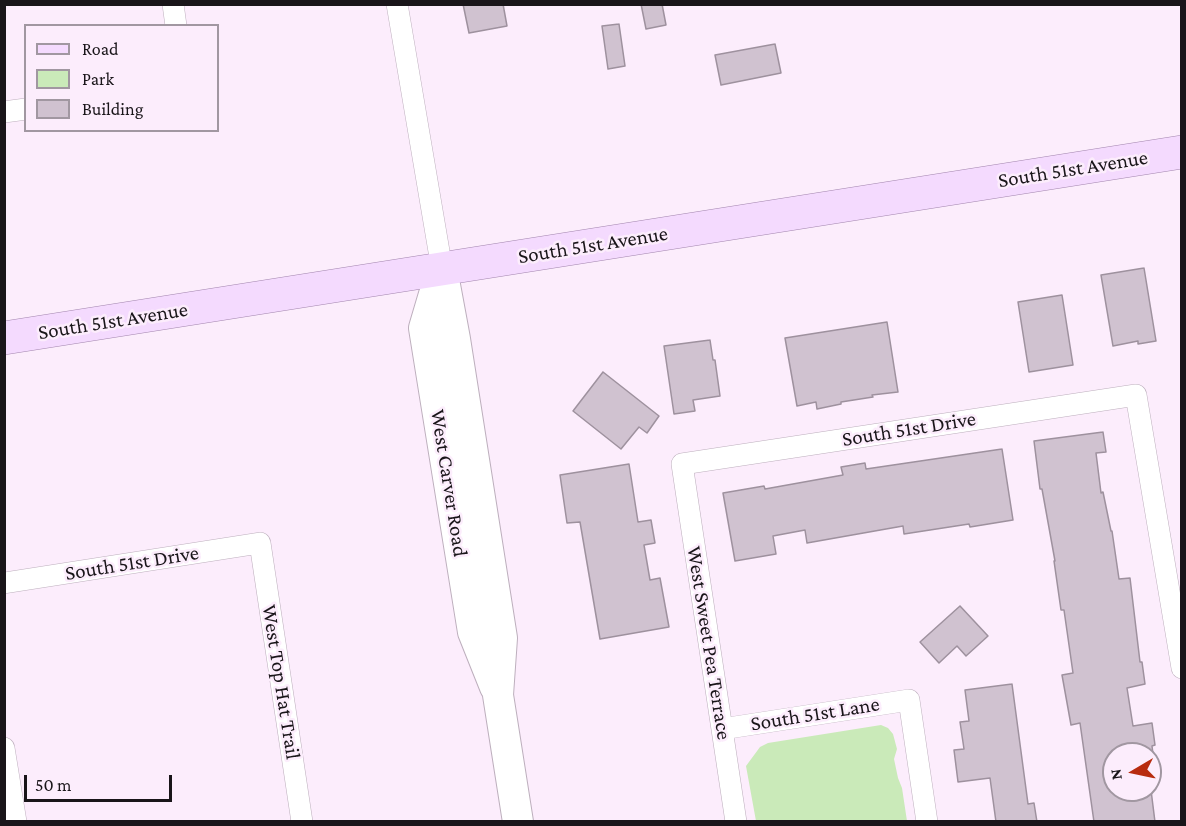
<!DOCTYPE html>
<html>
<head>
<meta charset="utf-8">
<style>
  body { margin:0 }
  #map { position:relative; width:1186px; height:826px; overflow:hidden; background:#fcedfc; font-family:"Crimson Pro",serif }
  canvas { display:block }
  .frame { position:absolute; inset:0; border:6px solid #191519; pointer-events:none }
  .legend { position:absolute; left:24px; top:24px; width:195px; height:108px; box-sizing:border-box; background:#fcedfc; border:2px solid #a197a1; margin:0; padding:8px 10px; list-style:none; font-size:18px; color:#191519 }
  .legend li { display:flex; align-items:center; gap:12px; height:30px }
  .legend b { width:30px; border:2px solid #a197a1 }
  .north { position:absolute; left:1102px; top:742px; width:60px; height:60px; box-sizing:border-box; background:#fcedfc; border:2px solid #a197a1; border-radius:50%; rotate:261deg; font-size:16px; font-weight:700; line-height:24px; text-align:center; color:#191519 }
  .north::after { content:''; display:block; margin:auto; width:21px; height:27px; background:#b82c0f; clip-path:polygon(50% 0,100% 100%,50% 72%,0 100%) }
  .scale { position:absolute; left:24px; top:775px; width:148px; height:27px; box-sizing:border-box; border:3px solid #191519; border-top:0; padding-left:8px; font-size:18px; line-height:21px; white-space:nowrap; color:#191519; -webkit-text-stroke:4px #fcedfc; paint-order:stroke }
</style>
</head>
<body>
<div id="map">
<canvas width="1186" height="826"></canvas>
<div class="frame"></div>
<ul class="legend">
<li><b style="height:8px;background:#f4dafe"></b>Road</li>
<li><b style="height:16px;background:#caeab9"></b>Park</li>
<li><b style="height:16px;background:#d0c2d0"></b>Building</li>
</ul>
<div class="north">N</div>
<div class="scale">50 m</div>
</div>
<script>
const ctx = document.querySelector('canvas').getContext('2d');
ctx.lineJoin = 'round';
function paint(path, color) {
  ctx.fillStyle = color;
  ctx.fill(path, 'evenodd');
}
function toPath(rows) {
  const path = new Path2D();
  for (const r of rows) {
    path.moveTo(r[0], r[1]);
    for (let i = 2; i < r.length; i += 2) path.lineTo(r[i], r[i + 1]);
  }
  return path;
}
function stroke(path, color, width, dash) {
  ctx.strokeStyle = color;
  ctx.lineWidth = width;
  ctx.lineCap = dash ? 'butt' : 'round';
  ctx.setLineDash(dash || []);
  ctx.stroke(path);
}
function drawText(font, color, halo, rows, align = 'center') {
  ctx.font = font + ' "Crimson Pro",serif';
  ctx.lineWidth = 5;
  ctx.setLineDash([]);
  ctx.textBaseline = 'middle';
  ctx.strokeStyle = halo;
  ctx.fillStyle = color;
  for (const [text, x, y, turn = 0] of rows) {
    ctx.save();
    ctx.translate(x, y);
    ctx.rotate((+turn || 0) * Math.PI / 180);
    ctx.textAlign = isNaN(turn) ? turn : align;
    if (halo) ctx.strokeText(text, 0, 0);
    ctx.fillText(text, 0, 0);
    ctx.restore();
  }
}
const green = toPath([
  [881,725,888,728,893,734,897,749,894,759,898,778,902,788,907,821,756,821,746,766,760,747,768,743]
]);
const building = toPath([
  [463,4,503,4,507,26,469,33,463,4],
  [641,4,662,4,666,25,646,29,641,4],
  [619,24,625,66,608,69,602,26,619,24],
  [775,44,781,73,721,85,715,55,775,44],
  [1144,268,1156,341,1138,344,1138,341,1113,346,1101,275,1144,268],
  [1062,295,1073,365,1029,372,1018,302,1062,295],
  [887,322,898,392,872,395,873,397,841,402,841,404,817,409,816,402,797,406,785,338,887,322],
  [710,340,713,360,715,360,720,396,693,400,695,411,674,414,664,346,710,340],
  [603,372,659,416,647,433,639,427,621,449,573,411,603,372],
  [1103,432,1106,452,1096,453,1101,493,1103,492,1111,531,1112,531,1119,579,1130,578,1140,662,1142,662,1145,684,1127,688,1133,726,1152,723,1155,745,1152,746,1153,754,1114,754,1114,790,1151,790,1155,822,1094,822,1080,723,1071,725,1062,675,1073,673,1064,610,1061,610,1054,561,1055,561,1042,489,1040,489,1034,441,1103,432],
  [1002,449,1013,520,970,527,969,524,904,534,903,526,807,543,805,530,773,536,776,554,735,561,723,493,764,486,765,489,843,475,841,467,865,463,866,469,1002,449],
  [629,464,638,522,651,520,655,543,644,545,650,580,660,578,669,627,600,639,580,522,567,523,560,475,629,464],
  [960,606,988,636,966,656,957,646,939,663,920,642,960,606],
  [1012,684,1028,804,1034,803,1037,822,996,822,990,778,958,782,954,750,964,749,960,722,969,721,965,690,1012,684]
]);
const street = toPath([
  [173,4,176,26],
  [397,4,442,269],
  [4,112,26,109],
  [4,583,260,543,302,822],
  [722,729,909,700,927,822],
  [4,748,16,822],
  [736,822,682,464,1136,395,1182,668]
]);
const secondary = toPath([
  [442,269,455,339,502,638,498,695,518,822],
  [440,274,424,328,473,632,495,687]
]);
const primary = toPath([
  [4,338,1182,152]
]);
const streetNames = [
  ["South 51st Avenue",1073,169,-9],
  ["South 51st Avenue",593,245,-9],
  ["South 51st Avenue",113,321,-9],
  ["South 51st Drive",909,429,-9],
  ["West Carver Road",449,483,81],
  ["South 51st Drive",132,563,-9],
  ["West Sweet Pea Terrace",709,643,81],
  ["West Top Hat Trail",281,682,81],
  ["South 51st Lane",815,714,-9]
];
paint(green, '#caeab9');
paint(building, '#d0c2d0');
stroke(building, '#9e919e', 1.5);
stroke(street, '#bdafbd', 22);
stroke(secondary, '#bdafbd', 32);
stroke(primary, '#a285ad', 34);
stroke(street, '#fff', 21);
stroke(secondary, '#fff', 30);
stroke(primary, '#f4dafe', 33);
drawText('21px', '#191519', '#fcedfc', streetNames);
</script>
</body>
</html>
